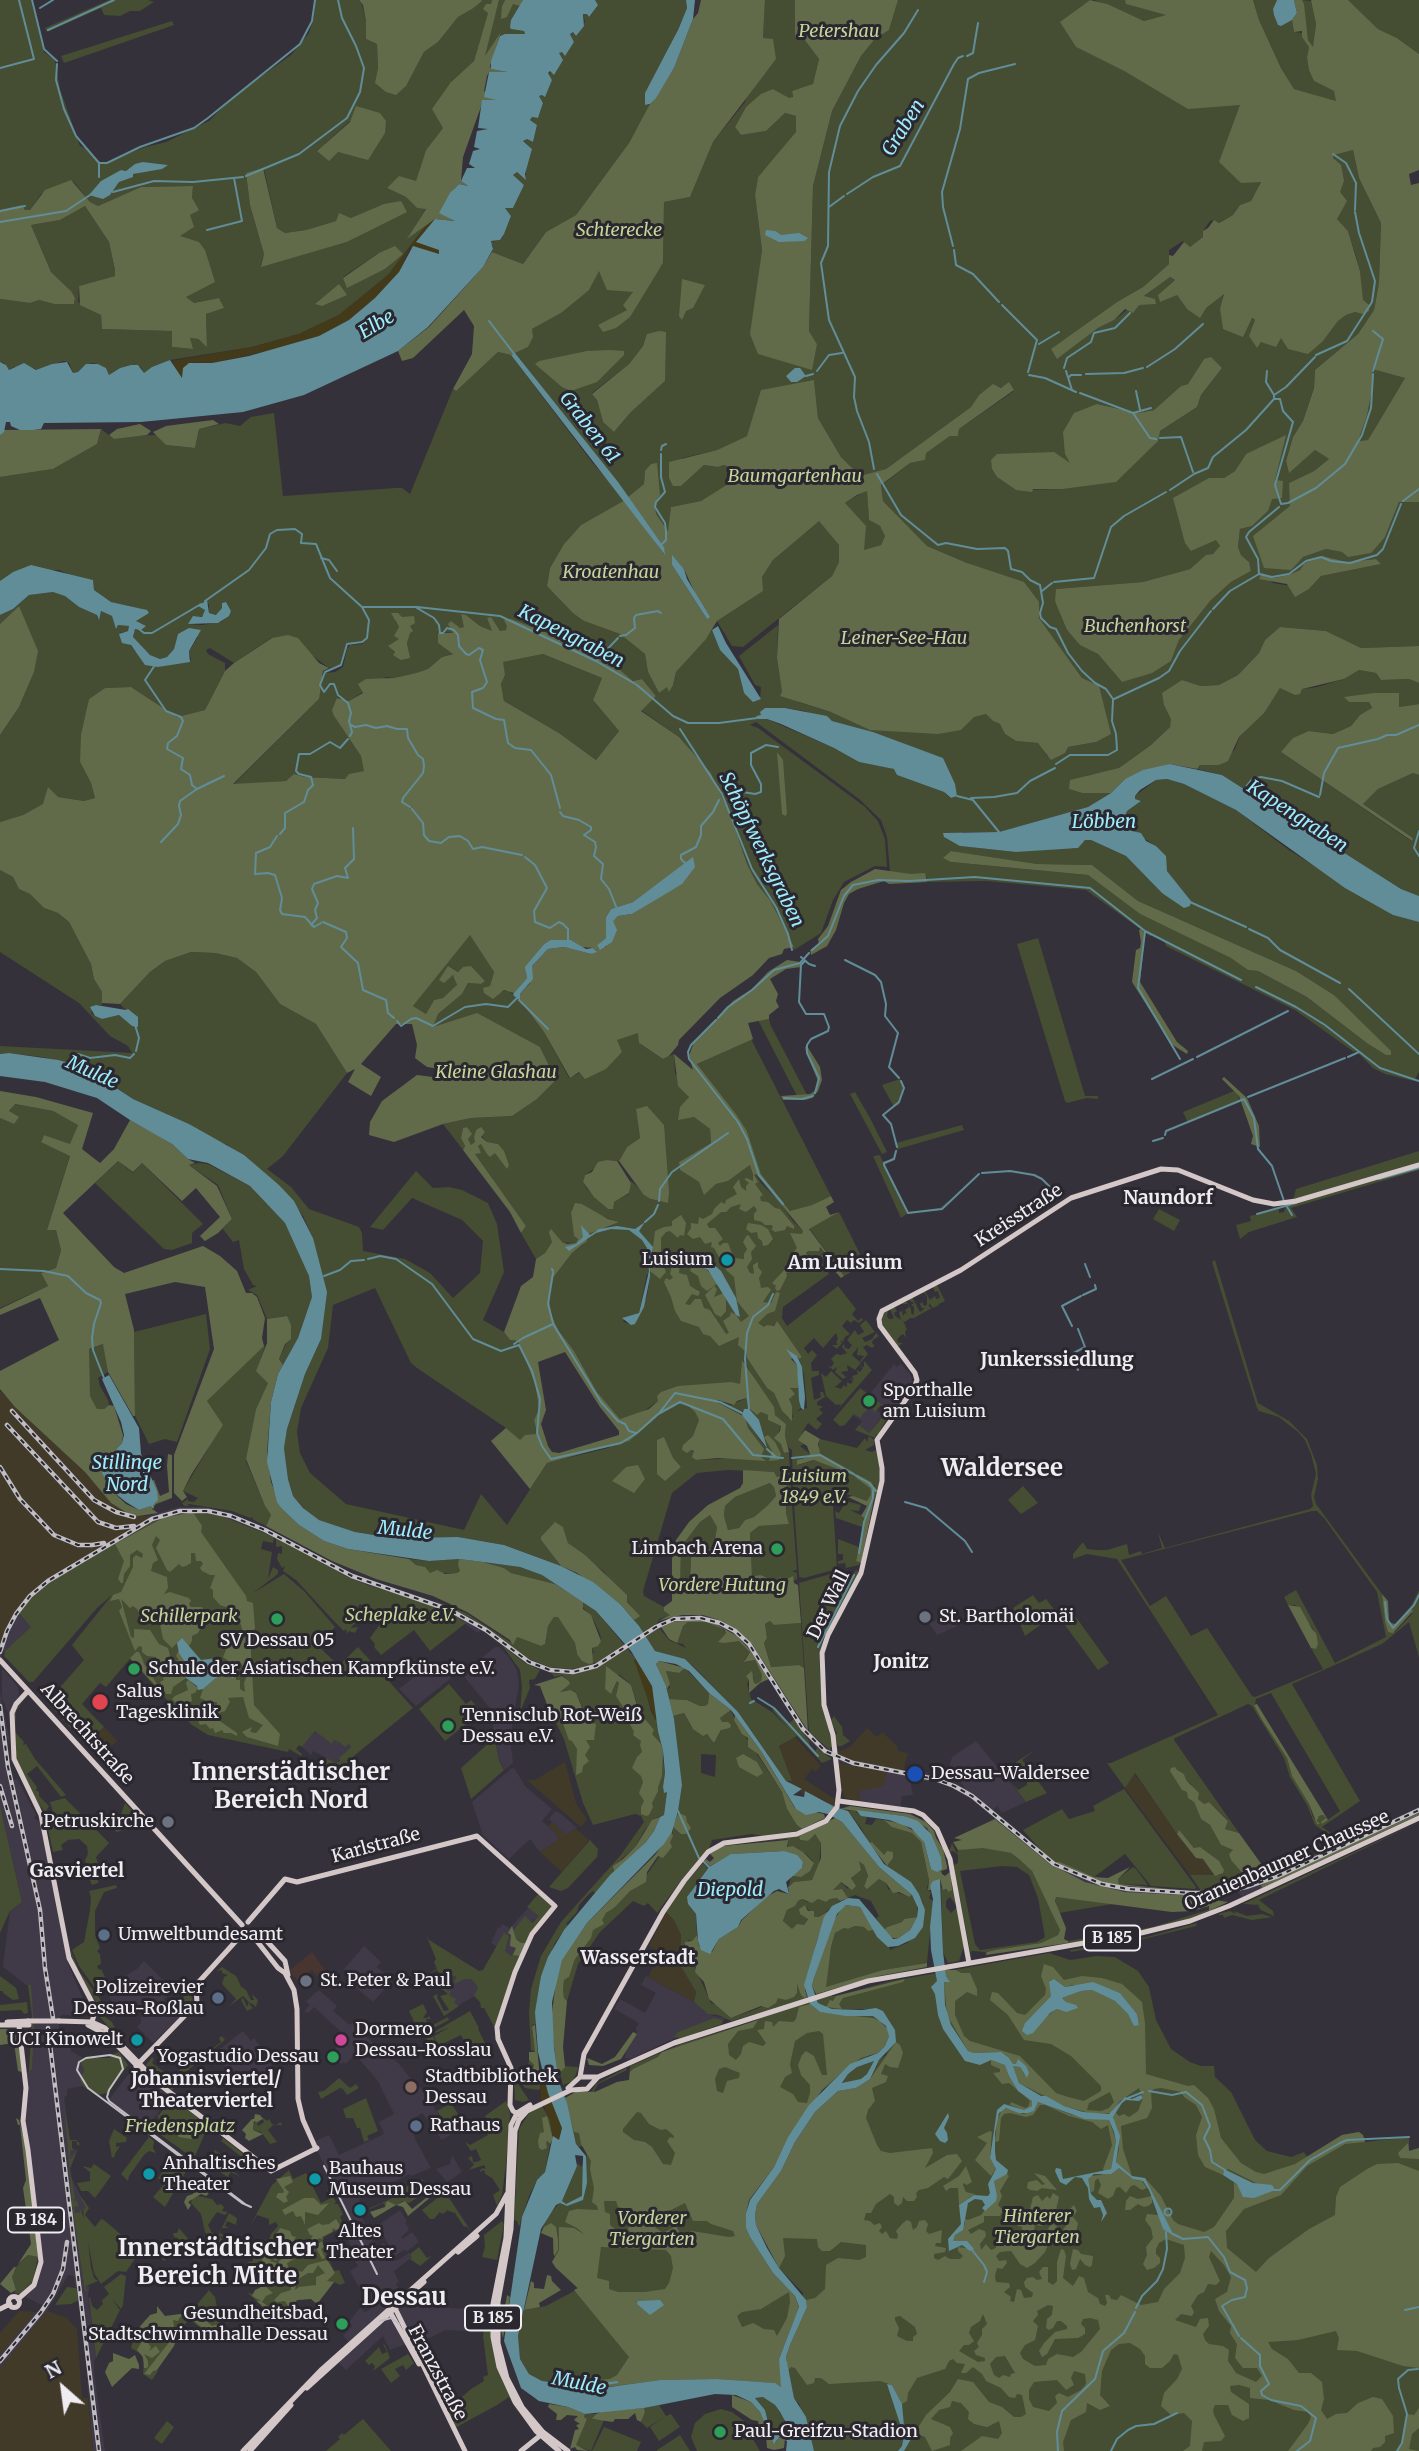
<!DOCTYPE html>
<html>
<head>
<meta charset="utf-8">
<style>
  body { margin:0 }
  #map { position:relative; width:1419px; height:2451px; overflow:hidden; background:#35313a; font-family:Merriweather,serif }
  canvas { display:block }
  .north { position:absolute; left:28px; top:2353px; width:70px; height:70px; -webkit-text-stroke:5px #2b272f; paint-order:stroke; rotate:332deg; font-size:19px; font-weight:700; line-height:28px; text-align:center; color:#f0edf2 }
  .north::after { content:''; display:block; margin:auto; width:24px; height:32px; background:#f0edf2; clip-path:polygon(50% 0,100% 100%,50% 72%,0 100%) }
</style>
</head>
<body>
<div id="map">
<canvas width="1419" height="2451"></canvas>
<div class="north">N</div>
</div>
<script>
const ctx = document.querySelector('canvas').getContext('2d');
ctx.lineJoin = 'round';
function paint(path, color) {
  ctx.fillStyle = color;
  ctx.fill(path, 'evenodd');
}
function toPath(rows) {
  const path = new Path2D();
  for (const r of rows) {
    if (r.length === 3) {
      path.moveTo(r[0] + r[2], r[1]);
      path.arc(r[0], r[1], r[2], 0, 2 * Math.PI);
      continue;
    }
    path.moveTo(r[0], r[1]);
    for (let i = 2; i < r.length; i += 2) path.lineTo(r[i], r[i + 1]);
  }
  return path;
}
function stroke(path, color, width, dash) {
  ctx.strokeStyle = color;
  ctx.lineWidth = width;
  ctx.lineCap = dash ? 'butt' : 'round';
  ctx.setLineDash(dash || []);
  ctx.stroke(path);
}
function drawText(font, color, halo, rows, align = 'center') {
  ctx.font = font + ' Merriweather,serif';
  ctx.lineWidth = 6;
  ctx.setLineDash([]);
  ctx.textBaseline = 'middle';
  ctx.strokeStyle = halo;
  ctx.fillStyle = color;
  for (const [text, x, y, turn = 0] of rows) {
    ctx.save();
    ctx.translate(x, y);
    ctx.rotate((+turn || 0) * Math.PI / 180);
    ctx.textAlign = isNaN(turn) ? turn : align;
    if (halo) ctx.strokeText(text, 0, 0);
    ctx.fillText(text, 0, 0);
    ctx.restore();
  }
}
const built = toPath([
  [894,1364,897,1367,901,1364,910,1374,912,1379,911,1387,893,1414,880,1405,877,1410,883,1415,869,1433,859,1425,862,1421,853,1415,866,1393,869,1395],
  [179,1507,204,1507,231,1513,270,1530,357,1576,448,1606,484,1626,527,1658,549,1667,570,1669,592,1665,654,1625,672,1617,703,1615,722,1621,738,1631,752,1644,805,1729,812,1737,832,1752,859,1762,922,1774,923,1772,928,1773,928,1776,943,1779,965,1788,949,1767,952,1757,976,1741,1026,1802,1002,1813,997,1806,992,1811,1055,1862,1088,1878,1114,1885,1199,1891,1248,1884,1270,1877,1419,1807,1419,1813,1261,1885,1262,1888,1242,1897,1238,1892,1189,1896,1125,1892,1099,1886,1073,1877,1050,1864,971,1799,941,1782,930,1779,927,1781,910,1780,913,1795,902,1796,900,1807,860,1803,859,1791,887,1772,843,1763,817,1748,803,1733,750,1649,729,1630,665,1625,593,1669,571,1674,552,1673,531,1666,481,1630,478,1633,444,1610,370,1586,329,1567,274,1537,219,1515,206,1513,193,1512,163,1518,137,1530,49,1583,19,1613,32,1627,5,1652,2,1651,0,1665,0,1646,5,1630,21,1605,32,1593,48,1580,148,1520,148,1516],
  [939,1614,945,1617,957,1626,937,1635,929,1623,935,1621],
  [495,1647,499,1647,509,1657,517,1670,519,1684,510,1739,513,1763,505,1770,499,1759,493,1727,493,1712,462,1674],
  [436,1660,451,1678,416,1706,399,1689],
  [2,1668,18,1687,19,1694,10,1713,7,1711,2,1698],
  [0,1692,10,1742,7,1738,8,1744,3,1745,5,1760,20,1820,12,1780,17,1779,36,1815,34,1818,40,1822,68,1964,87,2008,87,2014,83,2016,63,2015,59,2017,59,2028,69,2033,71,2051,83,2058,79,2061,84,2070,80,2080,83,2086,67,2089,67,2096,64,2097,71,2148,76,2150,69,2164,71,2176,86,2208,82,2211,86,2285,90,2287,88,2295,96,2358,94,2361,94,2373,105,2451,93,2451,84,2340,74,2276,68,2275,47,2311,0,2368,0,2355,35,2312,41,2311,44,2306,26,2297,36,2285,43,2262,26,2129,22,2074,29,2072,32,2015,28,1986,3,1967,10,1911,22,1902,0,1806],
  [316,1730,347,1740,352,1746,343,1754,337,1763,313,1751,311,1755,302,1747],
  [512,1768,515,1769,525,1786,552,1809,542,1821,557,1834,558,1840,540,1852,530,1839,509,1859,483,1835,472,1802],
  [556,1811,561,1814,577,1828,566,1835,550,1820,550,1817],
  [528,1908,540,1916,536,1920,534,1919,511,1956,491,1943,493,1939,491,1938,494,1937,498,1927,500,1928,502,1924,510,1928],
  [364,1946,381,1962,377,1967,392,1981,373,2002,353,1985,356,1979,344,1969],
  [144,1961,173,1990,164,1999,181,2016,153,2043,137,2027,141,2022,141,2010,133,2005,128,2007,121,2005,116,2008,109,1997,113,1994,109,1986,137,1969],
  [449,1974,462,1980,471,1979,478,1987,475,1996,451,2009,444,1996,448,1995,447,1992,439,1978],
  [646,1976,694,2002,711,2015,725,2018,723,2023,675,2038,630,2059,625,2058,626,2051,637,2034,636,2028,639,2023,614,2009,620,1999,645,2013,656,1993,641,1985],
  [319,1990,337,2006,333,2011,350,2025,354,2021,366,2032,364,2035,398,2063,416,2085,418,2084,452,2134,442,2140,422,2113,410,2122,416,2141,431,2168,411,2176,409,2174,359,2199,366,2215,362,2218,376,2247,384,2243,396,2261,409,2253,412,2257,394,2271,399,2282,396,2284,402,2292,398,2296,405,2303,420,2289,440,2302,439,2304,450,2308,469,2309,467,2331,445,2330,412,2347,409,2343,390,2350,383,2336,346,2370,336,2360,352,2345,343,2336,352,2326,349,2322,360,2308,365,2312,371,2309,350,2271,358,2266,353,2258,356,2256,345,2234,355,2228,313,2142,329,2135,339,2155,384,2134,379,2122,394,2114,378,2081,355,2054,346,2064,344,2062,341,2064,334,2057,331,2060,328,2057,338,2046,342,2048,349,2039,314,2007,308,2013,304,2011,310,2005,306,2001],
  [243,2031,251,2041,254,2038,266,2053,264,2056,274,2069,264,2077,261,2075,248,2085,231,2069,228,2070,215,2053],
  [137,2063,171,2094,146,2130,107,2102],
  [452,2155,462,2172,447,2182,436,2169,450,2164],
  [400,2210,407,2221,405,2222,409,2230,401,2237,403,2239,412,2232,419,2242,406,2252,404,2250,395,2256,382,2233,383,2231,380,2232,377,2226]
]);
const industrial = toPath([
  [0,1391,85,1472,111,1503,138,1516,148,1516,149,1520,58,1573,38,1588,21,1605,11,1619,0,1646],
  [104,1727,117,1741,107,1750,95,1736],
  [867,1728,877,1737,882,1732,897,1746,898,1751,908,1753,903,1771,859,1763,860,1766,887,1772,884,1786,859,1791,860,1803,844,1797,838,1766,838,1763,859,1766,859,1762,838,1755,838,1752,850,1747],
  [795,1737,821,1766,815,1771,812,1769,804,1779,836,1800,834,1807,819,1797,809,1801,810,1798,806,1791,803,1794,800,1792,802,1789,788,1782,792,1781,779,1746],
  [565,1762,576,1803,587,1820,581,1827,528,1781,530,1779,535,1780],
  [1134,1773,1190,1851,1196,1858,1203,1859,1215,1876,1190,1875,1125,1788],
  [552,1822,566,1835,576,1829,589,1840,562,1872,540,1852,558,1840,557,1834,548,1826],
  [666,1912,674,1920,681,1935,680,1958,676,1965,682,1968,696,1992,694,2002,648,1977,660,1954,649,1946],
  [19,2311,35,2312,0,2355,0,2333],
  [47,2311,67,2318,77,2329,82,2398,88,2398,93,2451,0,2451,0,2368]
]);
const medical = toPath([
  [312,1952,329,1976,322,1982,312,1970,298,1981,289,1971]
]);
const green = toPath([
  [0,0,31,0,44,52,55,60,60,89,80,146,89,150,102,164,142,148,166,142,209,121,235,95,291,55,309,33,314,17,315,0,359,0,362,5,366,21,366,39,377,44,378,68,376,83,406,85,424,52,438,42,458,17,472,9,481,0,492,0,474,61,451,82,443,128,426,150,416,182,387,188,406,197,417,208,426,208,409,237,435,219,424,228,388,275,339,315,299,334,252,347,170,360,144,374,141,367,131,365,120,368,109,375,106,368,98,364,92,363,83,367,78,372,73,373,69,363,64,361,36,370,34,368,14,367,9,370,4,363,0,362,0,299,30,303,39,300,54,304,74,304,75,298,69,289,51,272,31,225,60,220,85,206,109,242,115,270,115,276,79,286,78,302,101,315,102,329,173,331,172,347,192,349,190,338,197,339,207,346,206,314,223,308,219,298,194,303,185,297,180,236,190,215,193,186,141,187,98,206,90,202,74,182,41,194,30,210,25,210,22,206,0,210],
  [350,121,369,159,338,152,317,151],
  [143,162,167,165,133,174,119,182,110,195,120,170,126,171],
  [264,169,277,228,285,233,306,230,336,221,339,214,351,218,406,212,347,242,261,266,264,254,250,205,246,173],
  [379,253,402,254,385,269,347,287,343,277],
  [109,0,148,0,154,2,140,11,130,11,120,16,104,15,101,8,47,32,45,28],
  [499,0,505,0,502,6,507,17,513,3,520,6,511,20,511,29,524,31,525,34,501,35,501,34,484,58],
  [595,0,686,0,687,8,667,55,645,93,645,105,650,105,629,143,576,215,546,232,523,264,492,252,493,246,490,242,500,240,503,236,511,216,505,208,513,208,524,185,513,175,517,172,526,179,526,167,532,149,523,140,527,139,533,142,537,125,530,120,532,117,538,118,543,103,539,96,542,95,545,96,552,80,548,73,552,72,558,54,561,51,565,55,574,42,570,33,573,32,576,36,585,22,583,14,587,14,589,17,598,5],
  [765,0,795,0,795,38,804,39,819,59,813,85,792,91,793,98,789,99,773,89,746,107,735,127,741,135,766,131,785,113,796,116,797,132,758,177,755,195,762,250,751,334,817,344,809,331,813,186,832,111,861,56,874,40,889,30,898,0,1090,0,1061,22,1076,47,1126,72,1241,105,1261,182,1251,201,1240,205,1233,215,1218,223,1214,220,1210,221,1203,231,1203,237,1189,248,1183,241,1169,250,1169,264,1143,287,1117,302,1052,349,1058,358,1098,328,1114,320,1169,277,1175,280,1158,295,1177,295,1187,309,1205,308,1224,293,1220,308,1255,320,1257,347,1261,342,1281,338,1323,341,1338,321,1346,315,1355,312,1362,314,1360,271,1356,256,1348,231,1337,219,1340,191,1333,159,1334,155,1353,150,1359,178,1381,223,1379,283,1374,310,1358,334,1315,370,1314,387,1303,421,1293,437,1286,461,1289,472,1315,450,1329,459,1314,471,1289,483,1303,557,1326,549,1342,552,1385,537,1399,502,1419,502,1419,646,1361,648,1326,631,1280,627,1265,640,1259,653,1238,675,1219,685,1201,686,1182,680,1164,705,1172,719,1170,727,1151,745,1119,768,1105,773,1089,775,1069,789,1082,793,1111,793,1088,807,999,832,963,832,960,846,1016,852,1068,847,1074,849,1085,840,1091,840,1126,856,1162,893,1191,901,1167,871,1156,846,1132,831,1124,819,1127,811,1141,801,1135,799,1135,796,1156,780,1167,779,1184,784,1236,810,1289,850,1393,915,1419,922,1419,1072,1414,1081,1385,1074,1373,1068,1356,1051,1354,1052,1295,1010,1166,946,1164,941,1153,935,1150,936,1086,890,986,881,927,882,927,877,890,872,887,837,881,820,859,799,756,722,750,725,758,728,864,806,878,821,885,839,887,867,875,866,844,882,833,900,821,933,794,950,770,900,757,884,747,864,732,819,711,773,679,737,641,710,656,696,642,679,633,681,620,670,573,643,508,626,506,630,500,632,491,618,487,618,493,632,480,626,466,615,461,615,465,627,460,628,454,633,441,632,454,653,442,657,428,669,416,673,394,678,386,677,349,701,338,697,334,716,361,756,365,771,350,774,345,779,305,777,300,775,286,781,233,785,319,699,319,684,325,673,335,672,343,667,347,649,350,645,363,644,362,641,346,644,340,665,329,668,309,653,271,638,234,663,210,648,206,650,208,654,225,663,225,671,205,710,177,717,131,687,105,688,89,699,80,762,91,783,95,798,84,801,58,797,23,815,0,822,0,735,19,707,34,672,19,606,0,624,0,615,13,609,29,595,53,592,64,595,79,607,97,615,97,619,101,611,112,616,116,628,118,625,129,626,128,631,120,633,136,652,158,667,191,660,189,651,198,637,178,634,174,649,167,657,160,659,150,655,133,638,135,629,143,628,136,621,142,609,111,602,103,597,94,590,93,580,77,578,59,570,13,572,0,581,0,477,53,469,97,444,101,429,114,439,127,436,157,435,166,445,195,448,199,429,226,423,240,426,251,417,274,413,283,496,395,488,402,488,410,494,453,389,455,391,498,352,511,355,592,462,625,500,581,525,564,544,550,568,547,586,584,621,620,634,645,654,648,672,659,693,667,686,673,685,676,672,712,630,720,650,738,669,744,693,760,699,761,687,755,685,739,656,778,625,777,658,782,692,798,702,831,712,961,730,974,716,986,714,993,721,1000,724,1005,734,1016,741,1038,743,1043,747,1047,756,1068,747,1096,742,1082,678,1039,618,1039,602,967,563,927,546,883,501,881,486,910,463,925,460,925,453,950,436,958,436,959,429,1014,391,993,385,979,395,971,407,886,469,860,477,841,457,818,418,814,380,747,436,717,450,682,458,681,486,704,465,718,467,724,465,745,474,701,501,671,507,669,532,656,515,655,502,645,471,644,484,628,497,515,353,528,347,532,329,561,313,599,270,633,291,627,310,598,326,616,328,663,263,664,202,690,197,713,142,745,102,763,38],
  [647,335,665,381,630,413,614,432,603,422,597,400,592,393,629,364,643,346],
  [1204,359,1222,368,1201,395,1197,407,1160,431,1062,489,1016,490,997,477,992,469,1072,466,1064,432,1097,404,1138,413,1154,410,1181,386,1188,384],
  [1246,454,1275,481,1268,511,1252,526,1240,529,1238,547,1241,555,1249,562,1251,571,1231,582,1211,600,1179,640,1171,661,1122,682,1098,654,1081,645,1067,630,1056,589,1143,582,1190,569,1197,563,1213,554,1220,547,1217,539,1191,551,1209,478,1224,478,1235,471],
  [1323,556,1347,562,1376,559,1381,564,1321,576,1309,589,1273,583,1262,574,1274,578,1289,575,1300,570,1306,563],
  [226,602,231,611,221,622,202,625,188,624,196,616,200,617,203,615,205,610,199,605,209,604,209,613,217,615,222,608,222,603],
  [402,617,409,617,410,626,407,643,409,653,395,653,389,646,400,640,399,627,395,621],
  [765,708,785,708,804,711,832,721,873,732,942,758,957,796,950,798,944,792,897,775,895,769,859,762,834,748,767,719,761,715],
  [951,851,1037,864,1092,865,1138,901,1296,971,1334,995,1386,1055,1307,997,1258,971,1248,970,1232,958,1140,914,1088,875,951,862],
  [1094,0,1125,0,1127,4,1167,15,1144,21],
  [1253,0,1277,0,1273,9,1278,24,1281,25,1292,20,1294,32,1303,33,1309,47,1307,57,1314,81,1334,91,1337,102,1294,89,1281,68,1259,20],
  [1302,0,1312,1,1316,24,1313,49,1308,40],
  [1348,0,1419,0,1419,54,1397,38,1378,29],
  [172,21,174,25,64,63,61,56],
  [1372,369,1405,378,1368,440,1357,441,1367,416,1372,389],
  [867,490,869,520,880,526,885,536,881,545,863,551,845,503],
  [819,520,839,545,839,562,832,576,743,647,732,646,717,621,762,591,762,577,773,560],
  [543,654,602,678,593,700,619,731,596,760,559,733,504,701,501,684,505,675,502,662],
  [1359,670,1376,673,1381,680,1409,679,1419,683,1419,704,1399,707,1399,693,1349,702,1369,702,1372,709,1360,715,1351,726,1333,734,1310,731,1281,752,1411,841,1413,838,1363,804,1378,789,1413,773,1419,775,1419,896,1401,889,1222,775,1197,769,1200,765,1219,765,1235,749,1239,738,1280,688,1302,689,1317,687,1344,679],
  [0,870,13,877,19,889,30,894,44,908,58,913,69,922,91,964,94,979,102,992,102,1005,95,1005,91,1013,95,1016,102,1019,119,1015,132,1026,126,1010,120,1004,150,972,165,961,191,952,215,953,237,958,256,972,280,1004,316,1024,347,1073,283,1156,267,1169,291,1187,309,1209,359,1227,362,1233,363,1251,405,1259,430,1273,453,1298,480,1273,483,1241,462,1220,412,1198,383,1230,370,1227,416,1171,433,1188,449,1187,462,1190,488,1203,497,1224,504,1272,483,1320,504,1332,510,1340,518,1341,535,1384,539,1409,534,1420,537,1435,520,1441,506,1428,417,1368,411,1363,375,1288,333,1305,328,1348,301,1408,297,1432,300,1453,310,1473,346,1504,464,1530,481,1494,507,1525,547,1463,608,1448,677,1404,687,1405,695,1412,700,1421,693,1436,683,1445,694,1452,696,1460,761,1457,761,1446,748,1428,745,1417,765,1447,759,1420,748,1409,742,1411,742,1415,716,1401,731,1405,746,1398,750,1408,757,1415,761,1412,769,1415,772,1422,781,1426,778,1433,784,1453,789,1452,791,1488,787,1491,787,1481,777,1477,774,1472,728,1470,697,1473,672,1493,643,1591,644,1596,664,1607,665,1611,671,1615,659,1619,657,1624,643,1633,634,1620,639,1616,603,1571,568,1543,563,1527,541,1540,561,1566,504,1545,458,1537,393,1538,355,1532,319,1520,308,1513,293,1496,288,1479,284,1448,287,1429,305,1374,321,1339,313,1238,303,1216,279,1185,226,1144,217,1142,189,1124,133,1099,108,1082,77,1065,42,1057,9,1053,0,1054,0,1046,132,1053,128,1046,110,1036,79,1003,0,952],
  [664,1437,673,1459,681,1467,657,1474],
  [470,934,494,972,490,987,499,992,508,990,520,1000,544,1032,569,1078,622,1052,616,1040,639,1032,640,1044,663,1059,674,1054,675,1073,689,1097,681,1107,710,1129,711,1143,679,1162,680,1170,699,1182,704,1194,716,1184,728,1181,750,1165,761,1183,778,1200,793,1221,824,1252,818,1257,829,1274,783,1307,782,1318,787,1326,838,1286,856,1309,852,1314,858,1321,861,1318,863,1320,859,1323,854,1320,851,1323,847,1320,842,1326,850,1334,845,1337,843,1342,840,1340,842,1343,837,1349,832,1345,838,1345,836,1342,838,1339,836,1333,823,1348,814,1338,804,1348,808,1354,812,1350,817,1355,811,1363,812,1371,819,1371,819,1375,811,1378,814,1400,821,1397,820,1392,823,1392,825,1397,817,1402,817,1405,823,1407,819,1409,823,1413,816,1419,822,1424,817,1430,808,1423,802,1433,803,1445,800,1446,810,1454,808,1457,797,1460,798,1465,815,1460,853,1475,854,1473,819,1452,819,1442,820,1439,857,1448,865,1438,867,1442,869,1436,874,1440,874,1445,865,1450,872,1452,876,1450,879,1462,880,1482,865,1546,874,1504,875,1486,858,1474,857,1478,870,1487,871,1494,867,1501,832,1489,837,1569,804,1578,799,1577,793,1490,796,1488,793,1487,792,1450,788,1447,785,1436,786,1424,775,1415,744,1361,742,1361,740,1385,658,1401,641,1413,620,1419,597,1392,574,1351,559,1331,552,1317,549,1299,552,1279,572,1253,583,1245,586,1235,618,1222,601,1216,582,1204,571,1213,574,1236,578,1239,576,1243,552,1242,545,1253,536,1259,521,1233,526,1226,475,1154,477,1146,481,1144,498,1144,487,1142,476,1130,474,1137,476,1142,471,1145,468,1139,471,1134,467,1127,463,1128,461,1138,465,1146,463,1150,443,1124,471,1118,512,1116,537,1099,556,1080,540,1047,432,1028,438,1014,462,994,468,983,481,984,485,981,471,966,459,972,448,966,448,978,454,975,457,985,453,991,443,998,434,1000,426,1014,413,1006],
  [636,1109,668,1179,668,1203,651,1199,631,1181,629,1194,613,1202,608,1209,587,1189,583,1182,585,1175,607,1160,619,1161,627,1147,640,1138],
  [647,1274,650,1277,647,1296,635,1324,626,1323,623,1321,626,1317,639,1313],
  [777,1322,802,1357,799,1359,804,1375,807,1408,797,1411,801,1408,798,1388,791,1386,789,1403,793,1417,788,1418,782,1411,774,1393,767,1388,747,1358,746,1352],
  [1038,938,1085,1096,1098,1096,1098,1099,1087,1098,1067,1103,1065,1101,1017,944],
  [769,1019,771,1026,807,1095,797,1096,758,1020],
  [751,1039,831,1196,812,1205,791,1212,761,1174,747,1131,736,1114,697,1064],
  [900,1079,904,1090,899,1105,894,1107,882,1085],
  [1234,1091,1237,1092,1240,1102,1188,1123,1183,1112],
  [855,1092,870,1118,887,1152,882,1154,850,1094],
  [14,1104,53,1111,78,1124,71,1145,44,1135,41,1141,70,1155,47,1230,56,1230,61,1250,56,1268,41,1273,48,1286,0,1308,0,1118,14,1124,9,1112],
  [962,1125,964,1130,898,1149,894,1160,885,1165,907,1212,940,1208,949,1200,940,1210,908,1213,901,1218,873,1156,880,1155,883,1162,889,1160,894,1157,897,1149,896,1143],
  [1419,1151,1419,1170,1291,1208,1297,1217,1249,1232,1240,1239,1236,1225,1251,1221,1250,1216,1279,1209,1279,1213,1284,1212,1286,1205,1292,1203,1296,1189],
  [118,1161,133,1173,142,1163,203,1224,192,1233,192,1243,172,1250,164,1249,95,1183],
  [200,1163,208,1164,250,1186,285,1223,298,1250,309,1276,312,1297,298,1338,283,1365,279,1359,291,1333,286,1316,267,1319,257,1295,248,1290,257,1286,253,1285,244,1269,239,1240,233,1242,223,1229,232,1219,218,1185,189,1165],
  [1159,1209,1180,1220,1174,1231,1153,1219],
  [839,1212,865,1264,844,1276,809,1228],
  [1215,1260,1258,1403,1289,1421,1307,1439,1317,1465,1318,1479,1314,1497,1316,1504,1382,1594,1385,1622,1388,1632,1395,1632,1412,1614,1410,1608,1419,1590,1419,1657,1409,1622,1382,1644,1292,1684,1360,1801,1322,1827,1344,1842,1281,1872,1339,1842,1315,1825,1307,1805,1290,1777,1284,1758,1252,1706,1248,1704,1175,1738,1174,1740,1239,1833,1225,1829,1228,1820,1209,1802,1204,1804,1198,1799,1191,1784,1185,1780,1184,1774,1171,1768,1194,1802,1201,1819,1210,1825,1221,1845,1233,1850,1245,1874,1234,1883,1234,1886,1225,1889,1201,1891,1190,1875,1220,1875,1178,1831,1177,1834,1135,1773,1125,1788,1107,1763,1111,1763,1218,1715,1117,1559,1087,1554,1073,1559,1073,1554,1083,1542,1087,1549,1097,1550,1107,1550,1127,1544,1129,1555,1141,1551,1142,1554,1162,1548,1158,1532,1165,1548,1310,1509,1313,1506,1311,1495,1316,1474,1311,1454,1305,1440,1298,1432,1279,1417,1259,1411,1257,1408,1212,1262],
  [1312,1511,1317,1511,1324,1518,1377,1592,1386,1637,1335,1663,1296,1590,1284,1597,1288,1605,1295,1605,1316,1633,1316,1649,1311,1648,1323,1669,1255,1697,1252,1696,1207,1628,1191,1636,1166,1596,1150,1606,1121,1560],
  [1271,1693,1340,1811,1322,1824,1326,1818,1323,1815,1319,1816,1317,1821,1313,1817,1309,1804,1292,1776,1287,1758,1262,1720,1255,1705,1256,1699],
  [937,1285,945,1301,939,1304,938,1301,939,1305,933,1308,929,1303,929,1307,932,1308,914,1318,910,1318,905,1322,903,1320,907,1330,905,1331,906,1338,903,1334,900,1336,897,1340,899,1343,903,1343,897,1347,882,1326,881,1318,885,1311,888,1310,887,1316,889,1319,892,1319,894,1318,890,1309,894,1306,897,1311,894,1313,895,1316,901,1320,899,1312,902,1311,903,1316,905,1313,907,1315,905,1310,909,1307,908,1304,902,1304,906,1301,911,1309,911,1313,914,1315,914,1307,911,1305,914,1303,908,1300,912,1297,920,1312,925,1308,922,1308,920,1304,922,1302,924,1306,927,1305,927,1297,925,1293,920,1293,925,1291,930,1300,935,1296,936,1299,940,1298,938,1291,935,1292,933,1287],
  [206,1314,210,1349,177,1442,165,1439,149,1444,135,1416,134,1332],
  [866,1320,875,1332,862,1338,865,1342,872,1339,876,1333,879,1336,873,1340,872,1343,875,1346,872,1348,867,1345,863,1347,868,1354,861,1362,860,1361,864,1356,857,1355,858,1347,852,1355,861,1363,855,1370,847,1365,848,1371,841,1372,846,1377,843,1379,835,1372,837,1367,833,1370,827,1365,831,1367,834,1363,831,1359,836,1354,841,1355,847,1353,842,1347,844,1344,845,1348,849,1349,852,1345,847,1340,855,1330,858,1335,864,1332,860,1325],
  [104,1344,108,1372,98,1378,100,1386,108,1400,109,1405,104,1409,97,1409,90,1397,88,1370,89,1349],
  [263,1346,265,1346,258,1368,268,1383,256,1409,246,1461,265,1506,271,1515,266,1526,252,1519,253,1517,250,1518,232,1511,189,1504,187,1505,190,1506,184,1506,182,1503,188,1499,188,1501,194,1502,198,1498,183,1491,209,1447,207,1401],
  [864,1361,872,1370,839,1408,841,1404,836,1405,826,1396,821,1373,826,1377,831,1371,842,1381,835,1387,841,1389,844,1385,847,1387,847,1382,851,1384,853,1381,850,1378,854,1380,852,1376,858,1374,857,1370,860,1372,863,1368,860,1366,864,1367],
  [860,1388,892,1412,890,1414,881,1405,874,1413,873,1408,876,1403,865,1395,861,1400,869,1405,866,1412,863,1413,861,1418,854,1414,845,1425,840,1426,833,1420],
  [885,1414,889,1416,886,1416,887,1418,876,1438,877,1433,875,1438,855,1430,859,1425,869,1433],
  [770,1483,774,1486,776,1496,767,1506,754,1517,745,1520,739,1528,728,1530,724,1516,725,1506,735,1497],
  [1023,1486,1038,1503,1021,1514,1008,1500],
  [791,1491,797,1570,792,1571,797,1573,797,1579,793,1581,793,1577,775,1582,761,1575,752,1576,750,1533,759,1526,789,1524,786,1513,788,1494],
  [846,1501,861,1505,859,1511,850,1510,865,1517,862,1527,836,1518,835,1511,839,1513],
  [193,1512,219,1515,274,1537,273,1543,263,1541,261,1549,272,1552,268,1579,273,1567,278,1570,278,1574,253,1593,284,1574,304,1591,335,1627,328,1634,324,1630,312,1640,338,1665,330,1674,358,1647,413,1708,355,1755,332,1782,330,1782,327,1777,329,1772,322,1768,327,1758,336,1763,340,1761,339,1758,351,1747,349,1744,345,1747,338,1741,336,1745,337,1741,334,1740,332,1744,315,1731,302,1747,299,1745,296,1749,302,1754,301,1756,289,1749,288,1752,208,1735,192,1725,167,1700,130,1659,106,1687,100,1683,82,1704,104,1727,85,1744,47,1702,84,1660,72,1645,112,1595,97,1608,33,1682,29,1682,4,1656,5,1651,31,1627,19,1613,28,1601,49,1583,150,1523,163,1518],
  [710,1515,717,1527,714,1546,691,1557,690,1583,680,1595,681,1547,700,1522],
  [276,1538,348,1577,370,1586,420,1599,419,1601,444,1610,466,1623,430,1651,414,1630,381,1655,374,1647,375,1644,370,1638,380,1624,373,1619,370,1622,366,1621,370,1614,364,1609,360,1610,363,1606,360,1604,349,1619,352,1622,359,1615,365,1618,362,1623,357,1621,351,1628,358,1627,355,1633,349,1631,347,1634,346,1629,344,1631,332,1619,296,1580,283,1571,285,1566,282,1568,277,1559,278,1553,282,1554,282,1546,276,1547],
  [838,1539,859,1547,856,1561,860,1563,859,1565,846,1568,845,1563,838,1564,838,1561,843,1560,843,1554,838,1554],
  [409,1559,429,1561,459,1559,460,1571,457,1573,430,1573,424,1567,416,1565],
  [483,1562,520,1567,542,1575,555,1584,511,1573,504,1568],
  [856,1570,858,1571,857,1576,824,1638,819,1655,822,1705,830,1730,829,1734,832,1735,832,1747,830,1747,832,1752,809,1732,799,1583,837,1572,842,1572,842,1580,844,1572,845,1578,849,1579],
  [1033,1595,1039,1603,1046,1599,1057,1613,1025,1636,1013,1608],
  [435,1601,466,1613,510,1642,517,1637,541,1646,545,1644,548,1626,554,1617,558,1616,575,1643,577,1654,594,1653,592,1648,601,1641,600,1634,594,1621,582,1606,583,1602,596,1611,636,1659,634,1660,642,1676,651,1712,656,1720,657,1718,665,1773,663,1788,664,1792,667,1792,664,1815,656,1818,644,1831,636,1846,617,1863,613,1870,614,1872,595,1893,593,1891,589,1894,579,1905,577,1912,566,1924,568,1925,555,1943,541,1976,536,2024,533,2024,532,2029,535,2052,531,2050,529,2013,531,1989,541,1956,561,1922,620,1856,644,1822,641,1816,635,1814,593,1825,583,1803,564,1739,548,1707,586,1715,576,1693,568,1690,560,1692,560,1690,570,1684,569,1681,562,1675,554,1677,552,1673,571,1674,593,1669,624,1651,621,1647,600,1661,585,1667,570,1669,549,1667,527,1658,472,1619],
  [606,1674,620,1675,631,1685,641,1716,629,1722,628,1715,621,1701,620,1683,617,1681,613,1691,605,1689],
  [1073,1613,1109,1663,1098,1670,1062,1621],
  [770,1621,774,1625,801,1623,804,1668,799,1665,771,1667,764,1643,767,1638,765,1624],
  [688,1622,706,1622,722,1628,726,1633,719,1641,739,1641,746,1646,750,1652,745,1659,746,1662,755,1660,762,1675,761,1681,757,1684,754,1684,754,1677,749,1680,747,1684,751,1699,772,1712,788,1728,773,1711,772,1706,788,1724,794,1719,809,1741,811,1749,815,1752,817,1748,832,1759,822,1763,797,1736,779,1746,792,1781,786,1781,738,1712,694,1667,685,1659,655,1651,645,1637,659,1628,669,1640,686,1648,683,1644,677,1643,677,1639,683,1626],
  [502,1645,524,1662,540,1670,535,1679,529,1680,530,1688,520,1712,522,1687,520,1670],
  [685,1668,709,1693,708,1705,705,1706,700,1706,687,1700,669,1699,667,1689,670,1688,666,1671,679,1673],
  [449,1684,466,1704,471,1700,481,1712,445,1741,419,1709],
  [25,1697,16,1711,15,1732,24,1742,23,1745,26,1744,35,1759,66,1795,61,1797,37,1766,27,1774,37,1787,36,1790,39,1792,39,1796,49,1806,46,1811,43,1810,38,1798,42,1809,40,1807,16,1759,14,1715,16,1707],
  [731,1710,736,1722,782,1792,788,1811,802,1830,763,1836,752,1834,712,1840,709,1849,682,1879,657,1913,648,1903,644,1906,633,1901,600,1932,578,1964,567,2001,564,1998,563,1990,564,1980,569,1977,575,1959,593,1930,606,1913,614,1908,620,1900,646,1876,673,1836,673,1827,681,1834,681,1814,677,1815,682,1785,673,1716,684,1713,691,1726,709,1736,714,1743,722,1729,720,1718],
  [701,1754,716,1755,715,1777,701,1773],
  [834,1716,842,1727,843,1735,850,1741,842,1746,838,1746,834,1735,837,1734,831,1720],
  [493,1730,499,1760,504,1770,471,1799,461,1768,490,1742,490,1732],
  [1035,1750,1022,1760,1047,1793,1026,1802,1009,1780,1018,1790,1027,1785,1027,1778,1016,1762],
  [1124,1789,1196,1887,1195,1889,1151,1886,1125,1854,1094,1877,1060,1862,1055,1862,1046,1856,1023,1830,1062,1809,1069,1819,1095,1811,1093,1806],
  [65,1798,109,1843,96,1857,99,1867,98,1883,92,1885,89,1878,85,1860,88,1854,87,1846,79,1839,68,1840,61,1845,63,1850,53,1852,45,1815,53,1812,50,1802],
  [125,1803,144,1824,117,1832,115,1831],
  [0,1806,22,1902,10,1911,0,1933],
  [856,1810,856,1812,867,1817,865,1824,872,1825,876,1819,884,1820,912,1833,921,1842,929,1880,927,1888,931,1893,929,1898,933,1901,927,1963,883,1970,826,1988,824,1986,831,1947,835,1933,844,1928,848,1929,855,1926,865,1927,868,1931,874,1930,877,1937,889,1947,890,1950,907,1943,920,1931,924,1921,923,1903,919,1894,908,1881,887,1866,893,1858,884,1856,872,1842,869,1843,861,1828,848,1811],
  [1419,1822,1259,1900,1273,1911,1274,1916,1261,1910,1258,1906,1260,1905,1243,1904],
  [813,1834,818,1835,821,1843,819,1866,812,1880,794,1882,789,1886,791,1876,799,1877,813,1865,813,1861,806,1854,793,1846,788,1847,787,1839,727,1844,799,1836,800,1840,808,1841],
  [590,1840,598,1849,597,1857,568,1888,561,1891,549,1887],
  [952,1843,957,1854,958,1850,968,1848,987,1848,1011,1853,1026,1864,1032,1871,1055,1918,1060,1930,1058,1935,1041,1943,995,1950,987,1952,986,1955,985,1952,973,1951,971,1951,972,1956,970,1951,953,1862,954,1865,958,1863,958,1855,953,1851,949,1852],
  [1002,1866,1017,1867,1029,1875,1038,1898,1045,1937,1037,1942,980,1950,975,1944,960,1871],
  [858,1861,861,1861,864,1865,868,1877,864,1885,867,1888,879,1879,886,1883,888,1889,909,1897,912,1895,917,1904,917,1917,904,1919,902,1922,887,1927,884,1930,876,1918,879,1916,871,1901,855,1895,848,1898,842,1889,832,1890,841,1882,848,1889],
  [703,1863,708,1868,691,1891,688,1904,696,1914,697,1935,692,1941,688,1940,694,1965,711,2003,717,2005,731,2018,757,2009,778,1998,797,1993,797,1984,804,1998,807,1997,815,2009,846,2016,873,2016,880,2021,867,2058,822,2090,774,2167,749,2200,746,2213,746,2228,750,2237,773,2273,795,2296,779,2359,783,2384,620,2386,599,2386,618,2383,580,2385,542,2381,529,2374,520,2359,518,2336,524,2310,546,2306,578,2289,555,2267,552,2262,555,2257,553,2253,553,2238,541,2233,547,2217,563,2199,578,2163,581,2167,587,2156,584,2146,577,2147,576,2144,565,2098,576,2092,584,2093,592,2091,596,2084,626,2068,627,2070,598,2084,594,2091,595,2092,617,2082,629,2080,630,2066,637,2063,681,2044,758,2020,756,2014,731,2021,718,2015,708,2014,694,2002,696,1992,682,1968,676,1965,680,1958,681,1935,674,1920,666,1912,686,1881],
  [1133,1867,1136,1869,1148,1885,1119,1884,1118,1879],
  [116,1885,117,1888,104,1892,95,1911,95,1935,100,1948,97,1951,100,1954,101,1964,97,1966,99,1970,101,1969,108,1983,97,1991,79,1966,72,1950,84,1942,90,1910,91,1898,89,1891],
  [941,1887,950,1892,953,1888,956,1905,950,1897,946,1901,946,1907,951,1913,957,1907,964,1946,959,1961,948,1963,943,1952],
  [539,1893,553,1905,529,1935,495,2028,484,2008,481,2008,480,2002,474,1996,478,1987,471,1979,462,1980,454,1984,456,1977,449,1974,441,1978,443,1982,438,1976,440,1974,437,1970,399,1990,437,1969,434,1962,436,1959,426,1935,429,1940,479,1971,483,1970,504,1933,509,1936,505,1951,511,1956,520,1941,515,1938,513,1931,516,1927,525,1916,532,1923,539,1916,527,1907],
  [1056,1897,1088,1899,1113,1904,1059,1913,1055,1899],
  [837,1898,840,1901,819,1917,814,1917,805,1905,799,1909,808,1918,804,1925,792,1930,783,1922,787,1910,795,1906,798,1901,802,1899,807,1902,818,1899,826,1902,830,1899],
  [1211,1909,1211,1910,1192,1918,1161,1927,1068,1944,1068,1941,1153,1927],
  [1230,1911,1236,1914,1234,1911,1247,1916,1262,1914,1272,1917,1252,1920,1232,1915,1224,1918,1223,1915,1218,1915,1221,1913,1217,1914],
  [1197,1923,1196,1926,1148,1938,1071,1952,1070,1950,1147,1937],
  [70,1949,79,1971,100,1999,104,2010,101,2014,112,2022,123,2043,100,2017,95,2000,76,1969],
  [1049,1953,1070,1960,1097,1956,1115,1957,1138,1971,1149,1987,1156,2020,1171,2049,1190,2062,1201,2066,1214,2066,1215,2077,1231,2092,1255,2140,1267,2151,1291,2157,1304,2152,1307,2157,1342,2135,1359,2132,1363,2135,1365,2142,1409,2137,1409,2151,1419,2148,1419,2451,814,2451,799,2404,794,2398,788,2370,803,2293,779,2268,757,2204,838,2091,856,2088,876,2067,879,2060,886,2055,895,2030,883,2011,867,2009,832,2009,818,2003,816,1994,830,1990,832,1996,836,1996,892,1981],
  [222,1967,236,1976,241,1986,239,1985,246,1990,251,2000,254,2000,252,1994,258,2000,256,2007,251,2003,249,2004,253,2008,247,2011,241,2000,243,1998,247,2007,249,2002,243,1996,228,2007,236,1999,222,1984,224,1977,228,1975,222,1973,222,1970,217,1971],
  [0,1976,16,1988,19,1999,13,2000,3,1993,3,1991,0,1991],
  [442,1984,447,1985,446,1990,451,1991,449,1995,456,1999,454,2003,459,2006,444,2016,433,1996,438,1994,437,1997,444,2011,449,2010,440,1996,448,1994,442,1989,444,1988],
  [28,1985,31,1985,34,2028,32,2069,29,2072,32,2015],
  [190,1990,193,2002,180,2015,167,2002,171,1997,178,2003],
  [27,2002,28,2013,24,2014,21,2010,0,2011,0,2005],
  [423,2004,428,2014,427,2012,423,2018,427,2018,429,2016,431,2019,426,2019,428,2025,414,2032,413,2030,418,2026,416,2026,409,2011],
  [470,2011,479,2028,478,2029,486,2045,482,2045,490,2059,477,2054,475,2055,467,2040,464,2041,461,2035,432,2049,422,2030,428,2028,438,2045,434,2036,450,2027,433,2034,429,2027,448,2017,449,2020,432,2029,434,2032],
  [714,2018,722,2020,722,2024,681,2038,674,2037,678,2032],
  [222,2036,225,2040,189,2069,172,2090,154,2075,146,2065,152,2057,154,2059,152,2063,176,2081,178,2078,176,2074,181,2078,177,2073,189,2060,193,2057,197,2061,221,2042,219,2038],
  [119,2052,128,2065,108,2093,95,2095,83,2086,80,2080,84,2070,80,2062,86,2058,110,2058,110,2055],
  [529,2060,534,2066,530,2079,536,2084,540,2082,540,2089,538,2090,525,2088,515,2076,514,2069,520,2075,524,2076,528,2069],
  [875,2060,865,2078,856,2083,843,2083,848,2073,859,2065,863,2065],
  [565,2066,578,2067,578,2069,573,2081,563,2085,560,2073],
  [339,2078,350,2088,356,2084,359,2088,347,2095,343,2089,340,2088,321,2099,318,2092,324,2091],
  [514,2081,516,2081,529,2100,523,2102,515,2100],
  [173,2098,208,2126,193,2161,193,2158,151,2128,161,2124,161,2120,157,2117],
  [366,2098,378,2131,367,2136,369,2140,364,2142,360,2128,357,2128,353,2118,346,2118,343,2109],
  [506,2101,510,2114,506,2164,502,2195,497,2206,493,2195,500,2190,492,2178,485,2174,484,2170,480,2172,480,2170,483,2168,486,2169,484,2165,469,2170,474,2164,468,2158,472,2156,473,2162,476,2162,481,2160,476,2149,471,2151,465,2142,470,2145,488,2135,487,2132,492,2129,485,2116],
  [451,2103,465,2125,452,2134,437,2111],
  [542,2106,550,2120,553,2139,550,2144,545,2172,537,2180,529,2196,519,2227,517,2221,514,2220,519,2129,529,2113],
  [65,2110,70,2140,76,2140,80,2144,78,2146,76,2141,72,2141,72,2148,74,2149,70,2151,70,2160,78,2148,70,2169,75,2198,73,2200,77,2201,79,2206,74,2207,75,2213,80,2212,80,2209,84,2218,83,2210,86,2208,77,2191,89,2208,85,2215,95,2227,101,2219,104,2220,140,2251,126,2272,118,2271,101,2284,94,2273,88,2242,91,2267,94,2278,98,2281,86,2286,87,2291,85,2291,72,2205],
  [261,2116,267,2121,269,2119,272,2124,276,2125,281,2122,282,2125,273,2125,268,2130,277,2142,270,2144,261,2132,253,2130,255,2121,260,2121,257,2124,258,2126,264,2122],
  [114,2129,127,2138,126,2142,116,2143,116,2147,120,2146,115,2154,115,2156,112,2158,109,2141],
  [149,2137,154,2141,153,2148,156,2153,149,2151,144,2155,129,2176,128,2181,121,2174],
  [223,2138,263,2169,261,2172,221,2141],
  [215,2150,231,2162,223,2164,227,2167,226,2170,232,2170,240,2177,231,2172,228,2176,235,2182,217,2170,220,2164,218,2160,220,2156,212,2154],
  [173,2156,188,2168,165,2207,153,2197,165,2183,158,2178],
  [94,2164,111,2176,95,2198,88,2191,81,2191,77,2183,90,2181,90,2172,82,2166,91,2168],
  [289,2170,293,2179,306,2173,321,2203,331,2198,327,2190,329,2189,336,2202,334,2204,338,2204,343,2214,340,2217,347,2230,343,2227,324,2237,322,2244,334,2271,339,2270,345,2283,340,2285,334,2282,317,2304,311,2299,297,2300,283,2319,265,2309,247,2292,252,2294,261,2286,250,2270,244,2268,248,2262,253,2261,252,2253,257,2256,262,2246,266,2248,271,2234,278,2226,276,2222,269,2225,269,2219,257,2215,250,2226,272,2185],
  [423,2179,423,2182,408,2189,409,2191,426,2183,431,2189,409,2203,403,2201,396,2205,387,2204,386,2207,383,2203,370,2209,370,2208,404,2193,404,2188],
  [445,2192,467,2225,470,2231,466,2226,464,2227,455,2213,446,2210,446,2212,442,2214,440,2212,434,2219,430,2219,422,2210],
  [198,2196,212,2199,217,2205,221,2204,224,2207,222,2211,228,2212,225,2215,217,2212,208,2225,212,2233,219,2234,229,2213,237,2218,236,2225,227,2221,225,2226,229,2228,222,2228,220,2233,231,2239,221,2236,221,2239,223,2238,219,2245,211,2240,205,2232,201,2214,191,2203,192,2199],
  [502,2221,504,2224,497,2260,482,2257,485,2247,484,2235],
  [179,2228,189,2240,164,2261,159,2256,177,2241,178,2238,174,2237,173,2233,177,2233],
  [505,2228,502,2253,493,2299,491,2329,499,2372,519,2414,509,2397,497,2405,455,2428,447,2410,471,2389,484,2381,483,2377,488,2375,483,2336,486,2318,491,2316,494,2288],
  [419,2247,427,2258,432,2256,420,2266,410,2259,412,2257,410,2254],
  [28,2255,38,2257,33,2281,20,2294,14,2293,16,2290,12,2277,16,2267],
  [121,2274,126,2276,123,2305,121,2309,112,2299,120,2310,96,2358,89,2298,90,2297,92,2306,97,2310,103,2304,102,2300,109,2294,104,2287],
  [67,2287,76,2288,79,2300,71,2304,55,2305],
  [209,2290,215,2297,218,2312,229,2323,221,2321,210,2335,189,2319,154,2367,158,2371,152,2380,143,2374,144,2362,141,2354,131,2348,135,2332,144,2325,191,2312],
  [383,2344,385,2345,390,2358,373,2371,375,2366,372,2363,369,2365,365,2361,379,2347,382,2354,387,2352],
  [408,2354,414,2363,406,2370,403,2365,395,2369,400,2376,391,2383,381,2369],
  [763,2397,775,2405,784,2419,786,2436,778,2433,769,2426,765,2410,755,2398],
  [659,2405,666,2416,671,2414,680,2427,659,2441,650,2427,664,2417,647,2428,641,2422,645,2412,644,2408],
  [721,2409,732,2412,744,2421,744,2424,760,2451,697,2451,691,2437,695,2423,705,2414],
  [585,2414,596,2414,593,2420,604,2420,591,2451,575,2445,587,2419,584,2417],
  [363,2419,391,2451,326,2451,340,2439,338,2437,342,2433,344,2435],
  [167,2421,174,2427,162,2444,154,2438],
  [604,2427,641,2442,637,2451,592,2451],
  [680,2435,690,2451,657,2451,657,2450]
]);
const forest = toPath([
  [359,0,481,0,482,1,472,9,458,17,438,42,424,52,406,86,396,95,386,92,375,83,378,68,377,44,366,39,366,21,363,5],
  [492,0,499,0,485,56,501,32,490,66,491,69,507,72,489,72,487,76,484,91,496,100,483,101,463,157,461,181,468,186,459,184,454,189,440,212,455,221,435,219,407,239,426,209,417,208,406,197,387,188,399,176,416,181,426,150,443,128,432,109,451,82,474,61,488,13,483,9,486,4,491,4],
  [505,0,523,0,520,6,513,4,507,17,501,19,502,6],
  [701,0,765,0,763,38,773,39,776,59,713,142,690,197,664,202,663,263,630,317,616,328,603,332,598,325,627,310,623,305,633,292,607,290,599,271,589,290,561,313,532,329,533,337,528,347,511,355,498,352,456,391,453,389,472,354,474,326,464,310,413,358,402,361,398,351,429,327,483,267,492,252,523,264,546,232,576,215,629,143,650,104,656,97,674,68,693,19,698,13],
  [795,0,898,0,889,30,874,40,861,56,832,111,813,186,809,331,817,344,812,370,758,354,750,334,762,250,755,195,758,177,796,132,796,116,785,113,766,131,741,135,735,127,746,107,761,94,773,89,789,98,793,97,792,91,813,84,819,59,804,39,795,38],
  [1090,0,1107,4,1144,21,1166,15,1126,4,1125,0,1253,0,1259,20,1281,68,1294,89,1336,101,1334,91,1314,81,1309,70,1307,57,1309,47,1302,37,1302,31,1294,32,1292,20,1297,13,1294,0,1302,0,1304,4,1308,40,1313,47,1316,24,1311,0,1348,0,1378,29,1397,38,1419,54,1419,170,1409,174,1411,185,1419,183,1419,502,1399,502,1385,537,1371,553,1348,557,1342,552,1326,549,1303,557,1291,570,1264,568,1253,536,1290,506,1289,483,1314,471,1329,459,1315,450,1289,473,1286,461,1293,437,1303,421,1314,388,1315,370,1358,334,1374,310,1379,283,1381,223,1359,178,1353,150,1334,155,1333,158,1341,165,1344,181,1340,192,1347,201,1337,219,1348,231,1360,271,1363,300,1369,305,1369,311,1362,314,1355,312,1346,315,1338,321,1323,341,1308,354,1288,349,1281,338,1276,347,1261,342,1257,348,1249,336,1255,320,1252,318,1243,337,1223,329,1220,308,1224,294,1206,308,1200,318,1187,309,1177,295,1160,302,1158,295,1175,280,1170,277,1144,296,1155,299,1156,304,1139,305,1133,313,1125,309,1114,320,1098,328,1057,359,1051,349,1117,302,1143,287,1169,264,1169,255,1173,256,1184,242,1190,247,1203,237,1203,231,1208,228,1214,220,1219,223,1233,215,1240,205,1251,201,1261,182,1241,183,1219,162,1240,105,1188,109,1126,72,1076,47,1060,22],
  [1372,369,1405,378,1368,440,1358,441,1367,416,1372,389],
  [356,106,380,113,386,121,385,133,368,160,338,152,329,161,317,151,350,122],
  [263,168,277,228,285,233,306,230,336,221,339,213,351,218,384,204,401,201,407,212,347,242,261,267,264,254,250,205,246,173],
  [71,180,90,202,98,206,141,187,193,186,192,198,199,210,190,215,194,227,180,236,199,242,205,250,215,282,186,297,194,303,219,298,224,308,206,314,207,347,198,339,190,338,193,349,172,347,172,331,102,329,101,315,80,305,79,286,115,276,115,270,109,242,85,206,60,220,31,225,51,272,71,291,75,298,74,304,54,304,39,300,30,303,0,299,0,210,22,205,25,210,30,210,45,190],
  [395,246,403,254,385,269,347,288,343,278,379,253],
  [682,279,705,285,693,308,686,311,682,320,679,316],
  [339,284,347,295,322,306,315,304],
  [659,331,666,332,665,381,630,413,614,432,603,422,597,400,592,394,629,364,643,346,647,334],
  [610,350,624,351,624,355,597,382,571,391,562,387,535,364,539,361,587,351],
  [1211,357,1222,368,1201,395,1197,407,1160,431,1158,441,1116,482,1062,489,1033,489,1032,492,1016,490,997,477,992,469,991,460,997,454,1054,452,1070,463,1065,454,1063,432,1074,413,1097,404,1138,413,1154,410,1181,386,1188,384,1204,359],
  [814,380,818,418,841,457,860,476,886,469,971,407,979,395,993,384,1001,388,1009,382,1014,390,959,429,958,436,950,436,926,453,925,460,910,463,881,485,883,501,927,546,967,563,1024,582,1039,602,1039,618,1082,678,1099,686,1111,734,1096,742,1068,747,1065,753,1051,760,1038,743,1016,741,1005,734,1000,724,993,721,986,714,974,717,961,730,938,734,870,730,831,712,780,696,782,692,777,658,779,619,832,576,839,562,839,545,819,521,773,560,762,577,763,591,717,621,706,639,676,672,673,685,669,692,667,687,659,693,648,672,645,654,620,634,584,621,573,613,547,586,550,568,564,544,581,525,625,500,664,554,664,547,628,497,644,484,645,471,651,464,657,463,660,495,655,502,656,514,668,531,671,507,701,501,744,474,724,465,718,467,704,465,681,486,673,486,669,478,669,462,717,450,747,436,761,390],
  [867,491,869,520,880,526,885,536,881,545,864,550,866,526,845,503,857,495],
  [672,556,684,569,707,619,672,565],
  [213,420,219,424,199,429,195,448,166,445,153,432,166,426],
  [140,424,151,431,147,435,114,439,109,435,117,429],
  [101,429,97,444,53,469,0,477,0,430],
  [1286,435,1275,480,1283,481,1282,498,1272,499,1268,511,1252,526,1240,529,1238,547,1241,555,1249,562,1251,571,1231,582,1211,600,1179,640,1171,661,1152,673,1122,682,1098,654,1080,645,1067,630,1055,601,1056,589,1143,582,1190,569,1206,555,1213,554,1220,546,1216,540,1191,551,1185,543,1173,498,1209,478,1224,478,1235,471,1246,454],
  [1323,556,1347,562,1376,559,1381,564,1321,576,1309,589,1295,597,1287,584,1259,579,1262,573,1274,578,1289,575,1300,570,1305,563],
  [19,606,38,651,34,672,19,707,0,735,0,624],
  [391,613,398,613,402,617,414,616,415,623,410,626,413,631,410,633,407,643,410,658,401,660,393,655,395,652,388,646,399,639,394,636,399,627],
  [461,614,466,615,480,626,492,631,487,618,491,617,500,631,506,630,507,626,504,620,511,619,573,643,620,670,633,681,642,679,656,696,641,711,679,737,711,773,732,819,747,864,757,884,770,900,794,947,784,949,782,954,769,958,753,975,720,998,679,1040,678,1045,669,1056,663,1059,639,1043,638,1033,617,1040,622,1052,606,1069,585,1079,579,1072,570,1078,544,1032,520,1000,520,994,530,983,532,966,548,949,564,947,591,954,596,951,593,948,582,947,571,940,551,941,544,944,526,967,527,978,514,993,504,990,493,999,484,993,483,988,490,986,494,972,470,935,413,1006,426,1014,434,1000,443,998,457,985,453,975,444,983,439,980,448,966,458,972,463,967,471,966,485,981,481,984,468,983,462,994,438,1014,433,1027,477,1013,540,1047,556,1080,537,1099,512,1116,471,1118,443,1124,394,1142,369,1135,370,1122,382,1101,417,1075,449,1079,452,1071,427,1067,415,1058,417,1045,412,1024,396,1024,361,1064,381,1077,371,1096,348,1082,355,1069,347,1073,316,1024,280,1004,256,972,237,958,215,953,191,952,165,961,150,972,120,1004,102,1003,102,992,94,979,91,964,69,922,58,913,44,908,30,894,19,889,13,877,0,870,0,822,23,815,43,804,48,787,58,797,84,801,95,798,91,783,80,762,81,735,89,699,105,688,131,687,177,717,205,710,225,671,234,663,272,638,288,635,298,638,319,663,329,668,323,671,319,699,233,784,286,781,294,774,305,777,345,779,349,774,364,771,361,756,334,716,332,710,337,698,349,701,363,693,358,684,366,679,394,678,416,673,428,669,442,657,453,654,438,643,438,633,453,633,448,624,451,621,460,628,464,627],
  [543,654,602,678,593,700,619,731,596,760,559,733,504,701,501,684,505,675,503,662],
  [693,858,654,900,632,914,618,916,612,921,606,947,597,945,606,938,606,917,611,909,633,902],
  [1280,627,1326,631,1361,648,1419,646,1419,683,1409,679,1381,680,1376,673,1359,670,1344,679,1302,689,1300,694,1295,695,1280,688,1264,713,1239,737,1228,761,1219,765,1200,765,1197,769,1170,764,1125,779,1111,793,1082,793,1069,789,1070,780,1119,768,1151,745,1170,727,1171,719,1164,705,1162,693,1182,680,1201,686,1219,685,1238,675,1259,653,1265,640],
  [1374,693,1399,693,1399,707,1419,704,1419,775,1413,773,1378,789,1363,804,1413,838,1412,841,1281,752,1293,738,1309,731,1333,734,1351,726,1360,715,1372,708,1369,702,1349,702,1344,697],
  [777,752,783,760,787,814,785,816,782,814],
  [951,851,1037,864,1092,865,1138,901,1296,971,1334,995,1391,1051,1391,1055,1386,1055,1367,1043,1307,997,1258,971,1248,970,1231,958,1140,914,1088,875,951,862,943,858],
  [875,869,911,874,925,873,927,882,889,884,884,881,858,889,849,894,844,903,836,930,827,946,811,955,810,950,819,944,818,939,828,926,841,890,851,882],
  [1141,929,1145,933,1140,982,1177,1042,1188,1051,1187,1054,1171,1044,1132,982,1136,950,1140,948,1141,942,1139,930],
  [787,960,800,962,801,967,786,969,770,979,778,994,776,1001,779,1007,769,1015,769,1019,748,1023,753,1039,697,1064,736,1114,747,1131,761,1174,790,1211,812,1205,831,1196,834,1202,826,1207,830,1215,839,1212,809,1229,844,1276,841,1278,823,1258,821,1256,824,1252,820,1247,819,1251,808,1251,806,1253,808,1258,799,1265,794,1265,793,1262,796,1258,793,1253,797,1248,790,1233,802,1234,803,1231,756,1174,754,1175,758,1182,755,1184,763,1195,760,1197,761,1201,768,1202,775,1208,780,1209,794,1226,794,1229,787,1226,785,1230,775,1232,771,1229,773,1228,772,1225,765,1225,762,1222,754,1220,754,1214,757,1210,754,1206,746,1212,739,1209,741,1204,731,1207,726,1212,721,1212,707,1224,709,1228,715,1228,723,1239,718,1243,720,1246,723,1243,728,1243,734,1258,744,1259,744,1254,747,1249,743,1242,747,1235,749,1236,756,1246,751,1252,752,1259,747,1267,750,1273,754,1274,753,1265,758,1262,758,1267,762,1272,759,1278,761,1288,768,1287,771,1290,763,1302,771,1303,776,1292,780,1293,775,1311,767,1314,758,1323,764,1327,767,1325,774,1326,777,1321,802,1357,799,1359,797,1356,791,1359,797,1365,799,1380,798,1388,790,1388,795,1394,789,1399,792,1406,792,1421,782,1411,774,1393,767,1388,747,1358,746,1352,738,1345,739,1337,719,1346,710,1336,703,1334,699,1327,681,1321,675,1311,671,1297,664,1282,666,1278,670,1280,673,1277,670,1274,672,1265,675,1268,680,1264,679,1273,687,1275,690,1286,700,1292,698,1296,692,1294,685,1304,690,1305,695,1299,701,1299,704,1308,710,1310,726,1334,729,1333,723,1321,730,1316,731,1312,736,1315,741,1322,749,1316,737,1301,734,1277,727,1271,714,1248,711,1247,712,1242,705,1244,700,1237,693,1239,687,1234,691,1228,691,1223,698,1224,699,1217,703,1219,712,1214,714,1209,721,1202,725,1204,726,1200,737,1194,733,1187,739,1179,741,1187,746,1191,746,1186,749,1183,744,1179,747,1178,753,1181,753,1174,750,1165,728,1181,716,1184,704,1195,699,1182,680,1170,679,1162,711,1143,710,1129,694,1117,678,1120,680,1107,689,1097,678,1086,674,1054,693,1070,689,1056,694,1042,733,1001,752,989,768,972],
  [807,1046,820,1067,822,1080,818,1091,812,1098,805,1100,783,1100,781,1096,810,1094,816,1090,818,1081,806,1052,805,1047],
  [1224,1077,1247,1098,1259,1126,1260,1147,1251,1144,1253,1136,1239,1096,1222,1079],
  [0,1091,36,1097,93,1113,82,1149,100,1163,114,1149,130,1120,152,1132,172,1144,188,1159,195,1163,189,1165,217,1186,232,1219,218,1233,205,1241,200,1236,220,1217,196,1188,182,1201,142,1163,133,1172,118,1161,63,1213,114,1267,124,1273,203,1246,220,1256,237,1271,246,1293,252,1293,257,1297,265,1318,262,1338,264,1346,207,1401,223,1425,191,1475,183,1491,187,1497,182,1501,174,1493,174,1455,214,1349,205,1287,175,1282,125,1294,134,1330,135,1416,133,1416,108,1372,103,1344,89,1349,90,1396,97,1409,104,1409,109,1405,114,1406,123,1435,122,1443,104,1463,111,1490,126,1504,139,1510,151,1506,151,1481,154,1480,160,1496,169,1492,167,1466,168,1454,172,1455,172,1498,156,1504,152,1509,158,1513,138,1516,129,1514,111,1503,85,1472,15,1407,0,1389,0,1371,59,1340,40,1298,0,1315,0,1309,48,1286,41,1273,56,1268,61,1250,56,1230,47,1230,70,1156,41,1142,44,1135,70,1144,78,1125,53,1111,15,1104,9,1111,19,1117,14,1124,0,1118],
  [647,1106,664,1125,669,1192,668,1203,651,1199,644,1195,619,1161,627,1147,640,1138,636,1109],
  [467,1127,472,1134,468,1139,471,1145,475,1142,474,1137,476,1130,481,1127,485,1132,481,1137,487,1142,498,1144,504,1151,509,1165,507,1169,495,1153,490,1157,487,1154,481,1144,478,1146,481,1153,475,1154,526,1226,521,1233,510,1212,463,1150,465,1146,461,1138,463,1128],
  [607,1160,617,1161,631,1183,629,1193,614,1202,613,1209,608,1209,594,1197,583,1182,585,1175,592,1172,598,1162],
  [575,1203,582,1204,608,1219,619,1222,586,1235,587,1241,572,1253,552,1279,549,1299,552,1317,559,1331,574,1351,597,1392,620,1419,649,1409,658,1401,657,1396,661,1392,678,1386,731,1382,740,1384,742,1360,774,1407,775,1415,786,1424,785,1436,789,1452,784,1453,781,1444,774,1438,780,1431,781,1426,768,1420,768,1415,761,1412,757,1415,749,1408,746,1398,737,1401,734,1405,718,1400,717,1402,745,1417,748,1428,764,1449,761,1457,766,1461,718,1458,696,1460,692,1457,694,1451,691,1450,687,1453,682,1450,683,1445,693,1436,699,1420,695,1412,687,1405,678,1404,658,1416,629,1441,547,1463,530,1489,491,1441,506,1428,520,1440,525,1435,537,1434,534,1420,539,1409,535,1384,518,1341,510,1340,504,1332,521,1286,533,1277,536,1259,545,1253,552,1242,549,1232,551,1229,562,1242,567,1244,576,1243,578,1239,574,1236,571,1213],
  [565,1352,600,1407,619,1431,619,1435,559,1453,552,1452,548,1446,541,1424,546,1410,538,1362],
  [681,1215,686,1223,684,1236,680,1235,678,1238,670,1231,666,1232,661,1238,661,1253,652,1255,655,1231,664,1227,672,1226,672,1221],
  [748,1223,761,1225,768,1229,773,1239,768,1245,763,1246,762,1241,758,1238,757,1232,751,1233,746,1229],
  [662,1258,669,1263,665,1264,664,1267,666,1272,660,1279,650,1271,650,1266,651,1261,658,1264],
  [697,1264,708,1271,718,1283,707,1291,701,1286,698,1276,690,1271,692,1265],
  [789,1265,792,1271,786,1273,787,1276,780,1290,777,1291,775,1288,776,1286,772,1283],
  [714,1286,717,1289,714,1297,724,1293,726,1300,726,1311,721,1317,715,1314,705,1295],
  [287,1316,291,1325,291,1339,285,1344,279,1359,283,1365,278,1374,271,1402,267,1452,271,1482,282,1509,299,1525,324,1541,348,1549,409,1559,416,1565,425,1567,430,1573,437,1570,445,1574,457,1573,460,1571,458,1565,459,1559,483,1562,504,1568,511,1573,555,1584,583,1602,583,1609,591,1615,601,1641,598,1646,592,1648,593,1663,589,1664,582,1661,577,1654,575,1643,558,1617,554,1617,548,1626,545,1644,541,1646,517,1637,513,1645,510,1640,467,1612,433,1596,376,1579,332,1561,266,1526,271,1515,265,1506,246,1459,256,1409,268,1383,256,1371,267,1343,267,1319],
  [805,1430,820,1439,818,1444,820,1453,855,1473,853,1475,814,1460,797,1465,797,1460,808,1457,810,1454,807,1446,798,1440],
  [768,1435,775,1442,781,1454,779,1460,769,1461,772,1451,764,1437],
  [664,1437,673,1458,681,1467,665,1481,657,1474,657,1440],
  [638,1465,645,1479,634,1493,612,1481,626,1467],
  [743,1470,774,1472,777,1477,782,1476,787,1481,786,1513,789,1524,759,1526,750,1533,752,1576,761,1575,775,1582,780,1577,785,1580,793,1576,794,1583,798,1585,801,1623,774,1625,770,1621,765,1624,767,1638,764,1643,771,1667,799,1665,804,1668,808,1731,752,1644,738,1631,722,1621,703,1615,682,1615,658,1621,670,1615,664,1611,664,1607,672,1601,672,1559,676,1540,689,1522,708,1505,740,1488,743,1483],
  [770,1483,774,1487,776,1496,767,1506,754,1517,745,1520,739,1528,728,1530,724,1516,725,1506,735,1497],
  [710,1515,717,1527,714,1546,705,1552,691,1557,690,1583,680,1595,681,1547,700,1522],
  [857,1474,871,1482,876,1489,861,1563,856,1561,865,1518,861,1516,867,1506,848,1497,853,1496,867,1501,871,1494,870,1488,855,1477],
  [193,1512,202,1526,201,1532,246,1596,247,1601,253,1603,255,1629,247,1633,243,1632,240,1622,236,1624,225,1624,224,1616,229,1608,220,1605,213,1597,213,1590,210,1588,215,1575,210,1575,202,1571,200,1568,203,1564,201,1561,196,1561,195,1553,191,1553,191,1563,186,1566,182,1567,179,1564,170,1572,167,1570,156,1548,160,1540,156,1536,152,1545,158,1560,153,1563,151,1571,167,1577,168,1588,164,1594,170,1592,189,1598,191,1601,189,1604,191,1607,202,1607,203,1610,198,1619,200,1629,198,1633,192,1636,192,1641,189,1646,177,1643,172,1648,163,1639,160,1624,141,1616,137,1609,133,1606,130,1608,121,1599,131,1637,134,1638,134,1629,150,1630,159,1644,168,1648,170,1656,168,1659,170,1661,169,1664,165,1665,160,1663,156,1657,147,1656,142,1652,142,1647,139,1646,135,1651,119,1611,122,1607,119,1599,110,1601,113,1595,121,1592,133,1567,133,1558,136,1555,142,1558,143,1554,137,1550,130,1555,130,1566,124,1574,123,1583,121,1583,118,1579,124,1561,115,1544,163,1518],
  [555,1522,563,1527,568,1543,585,1555,627,1595,627,1602,640,1616,634,1620,621,1605,577,1573,561,1566,541,1540,541,1537],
  [1382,1594,1388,1601,1389,1620,1391,1623,1395,1624,1410,1608,1413,1611,1393,1633,1388,1632,1385,1622],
  [1288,1605,1300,1607,1312,1629,1316,1633,1318,1644,1316,1649,1311,1648],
  [692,1620,712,1622,737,1636,750,1650,769,1679,760,1683,749,1693,749,1680,746,1676,752,1671,754,1683,756,1684,761,1681,762,1675,755,1660,744,1662,750,1652,739,1641,724,1643,718,1642,726,1633,724,1629,706,1622,688,1622,683,1626,677,1643,669,1639,661,1627,673,1622],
  [250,1636,254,1705,280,1734,278,1746,247,1737,242,1732,252,1727,250,1732,256,1733,263,1725,249,1718,243,1697,228,1698,230,1702,225,1711,219,1713,217,1719,237,1733,237,1736,231,1733,224,1733,222,1730,215,1733,213,1728,210,1729,206,1724,200,1725,197,1718,199,1716,202,1718,200,1711,202,1710,213,1716,217,1711,217,1702,209,1702,200,1698,203,1689,216,1678,223,1676,231,1678,236,1677,236,1680,240,1680,240,1689,245,1692,244,1683,248,1673,239,1661,231,1663,223,1657,228,1645,233,1643,238,1644,245,1637],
  [179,1650,185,1662,186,1678,173,1687,171,1694,166,1694,160,1682,164,1680,163,1678,168,1672,168,1668,175,1666,174,1661,179,1660,176,1656],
  [136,1652,139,1652,142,1658,144,1664,159,1687,157,1690,153,1686,154,1684,130,1658],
  [659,1661,685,1668,679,1673,666,1671,670,1684,667,1689,656,1664],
  [606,1666,631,1685,639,1712,654,1730,652,1734,661,1744,663,1751,662,1776,658,1787,658,1791,652,1803,653,1807,649,1815,646,1816,641,1814,641,1807,644,1801,639,1793,643,1782,641,1776,632,1768,637,1757,642,1752,640,1745,641,1741,633,1735,634,1732,629,1722,628,1715,616,1696,619,1683,617,1681,611,1694,605,1689],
  [562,1676,569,1681,570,1684,560,1692,570,1690,576,1693,583,1710,589,1718,588,1722,596,1724,594,1740,586,1740,590,1747,585,1755,589,1761,583,1766,582,1772,576,1775,577,1749,572,1741,569,1740,562,1721,559,1720,550,1706,548,1707,540,1686,534,1685],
  [188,1680,198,1688,195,1693,191,1694,192,1701,183,1705,175,1702,172,1699,175,1696,188,1690,186,1683],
  [709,1693,731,1710,720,1718,722,1722,728,1722,731,1725,730,1728,721,1730,714,1743,707,1734,703,1736,693,1729,684,1713,673,1716,669,1699,687,1700,700,1706,705,1706,708,1704],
  [1257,1704,1328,1820,1322,1824,1321,1822,1326,1818,1323,1815,1319,1816,1317,1821,1320,1824,1317,1824,1309,1804,1292,1776,1287,1758,1262,1720,1254,1705],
  [735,1715,761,1751,795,1808,824,1814,825,1818,802,1829,797,1825,787,1809,782,1792,758,1754,748,1747,748,1738,742,1734,734,1720],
  [743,1754,757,1762,763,1773,757,1777,739,1767,736,1758],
  [1175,1767,1177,1770,1184,1774,1186,1780,1199,1793,1198,1799,1204,1804,1209,1802,1228,1821,1225,1829,1239,1833,1262,1865,1245,1876,1231,1860,1229,1854,1233,1850,1221,1845,1210,1825,1201,1819,1194,1802,1188,1798,1187,1792,1182,1790,1170,1771,1171,1768],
  [850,1806,910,1814,926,1822,934,1831,936,1838,943,1849,947,1866,947,1869,941,1871,942,1874,945,1876,951,1871,952,1890,949,1892,946,1889,943,1890,940,1879,930,1886,931,1890,928,1890,929,1880,921,1842,912,1833,892,1827,884,1820,902,1824,919,1834,924,1842,931,1869,941,1857,927,1828,904,1816,840,1809],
  [1419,1813,1419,1815,1262,1888,1261,1885],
  [681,1814,686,1816,687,1822,691,1828,686,1834,681,1834,673,1827,677,1815],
  [660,1817,654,1831,646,1842,614,1872,613,1866,623,1859,636,1846,652,1820],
  [835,1818,842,1822,879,1867,912,1895,909,1897,899,1892,893,1893,886,1883,879,1879,867,1889,864,1886,868,1876,864,1865,859,1861,861,1870,851,1878,856,1886,852,1890,841,1882,833,1890,842,1889,848,1898,840,1901,837,1898,830,1899,826,1902,818,1899,812,1903,802,1899,798,1901,795,1906,787,1910,783,1921,792,1929,797,1924,804,1925,808,1919,800,1914,799,1909,805,1905,808,1911,814,1911,814,1917,819,1917,828,1911,817,1940,805,1990,807,1997,804,1998,801,1995,797,1984,797,1993,794,1997,786,2000,778,1998,776,2003,768,2008,761,2006,731,2018,709,1999,704,1982,695,1972,696,1967,686,1957,685,1942,692,1941,697,1935,699,1946,712,1952,719,1939,738,1927,742,1920,766,1897,777,1891,789,1894,788,1887,794,1882,812,1880,821,1858,821,1843,815,1834,808,1841,800,1840,799,1836],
  [995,1819,1050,1864,1085,1882,1125,1892,1202,1896,1203,1899,1197,1903,1215,1900,1228,1902,1209,1911,1209,1906,1193,1911,1172,1912,1056,1897,1055,1901,1066,1928,1064,1939,1068,1941,1068,1943,986,1955,987,1952,995,1950,1041,1943,1058,1935,1060,1930,1032,1871,1019,1859,1011,1853,983,1848,958,1850,953,1842,962,1840,954,1838],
  [1179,1830,1194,1848,1200,1847,1219,1861,1224,1870,1223,1873,1215,1876,1203,1859,1196,1858,1177,1834],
  [672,1832,673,1836,670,1842,672,1847,663,1858,658,1856,647,1872,646,1882,630,1891,614,1908,606,1913,602,1920,604,1924,593,1930,591,1938,575,1959,569,1977,564,1980,563,1990,564,1998,567,2001,563,2047,565,2067,560,2073,557,2071,551,2021,556,1981,562,1959,587,1923,655,1855],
  [788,1840,787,1847,793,1846,803,1852,814,1863,810,1871,801,1877,791,1876,802,1868,803,1862,784,1851,732,1854,710,1866,704,1861,706,1859,710,1862,714,1858,710,1854,723,1846],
  [872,1842,884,1855,887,1851,893,1852,893,1858,887,1866,869,1843],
  [1055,1862,1060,1862,1094,1877,1108,1878,1130,1867,1118,1879,1119,1884,1190,1891,1114,1885,1088,1878],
  [846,1905,860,1907,874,1930,868,1931,864,1927,855,1926,848,1929,844,1928,835,1933,831,1947,826,1987,883,1970,927,1963,927,1967,879,1976,816,1994,812,1986,814,1978,832,1923,842,1908],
  [917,1917,910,1930,897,1939,890,1937,884,1930,887,1927,902,1922,904,1919],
  [512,1926,516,1939,521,1943,526,1943,521,1956,513,1955,516,1948,510,1946,511,1935,508,1933],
  [1044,1964,1053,1967,1064,1980,1082,1976,1102,1978,1122,1984,1142,2002,1145,2023,1146,2074,1188,2086,1194,2085,1208,2098,1214,2109,1221,2138,1241,2163,1256,2172,1264,2174,1295,2164,1342,2135,1359,2132,1363,2135,1365,2142,1345,2144,1307,2166,1281,2195,1244,2209,1226,2231,1227,2248,1256,2272,1269,2258,1309,2229,1335,2215,1336,2197,1340,2187,1367,2169,1377,2164,1398,2163,1419,2171,1419,2368,1403,2366,1357,2351,1337,2350,1339,2338,1336,2331,1298,2340,1268,2342,1272,2349,1288,2359,1299,2373,1311,2373,1322,2382,1324,2399,1321,2410,1327,2419,1336,2414,1347,2413,1358,2403,1373,2397,1382,2399,1393,2416,1394,2433,1385,2436,1385,2442,1380,2447,1373,2448,1371,2451,1288,2451,1308,2424,1311,2417,1308,2412,1294,2410,1269,2400,1250,2398,1250,2388,1239,2385,1230,2386,1231,2392,1249,2404,1249,2418,1243,2421,1232,2415,1228,2405,1215,2405,1213,2410,1214,2415,1225,2436,1221,2441,1204,2442,1202,2451,1183,2451,1190,2446,1192,2421,1184,2413,1171,2415,1161,2406,1164,2393,1177,2379,1182,2369,1178,2355,1174,2354,1170,2361,1162,2368,1150,2368,1145,2364,1145,2356,1140,2349,1130,2343,1119,2344,1111,2350,1102,2371,1100,2395,1110,2406,1100,2410,1087,2403,1086,2412,1071,2420,1063,2442,1064,2451,961,2451,982,2436,998,2439,1002,2433,999,2421,987,2427,974,2424,968,2419,969,2412,961,2403,952,2401,950,2407,939,2410,931,2419,950,2427,953,2433,950,2438,950,2445,932,2451,925,2437,917,2434,919,2426,926,2415,950,2392,958,2379,973,2382,989,2402,1002,2407,1014,2417,1021,2417,1026,2414,1022,2395,1017,2394,1015,2398,1009,2397,1001,2388,986,2381,982,2374,973,2367,966,2373,961,2373,965,2364,957,2363,953,2359,949,2361,945,2369,917,2378,908,2393,907,2401,902,2404,892,2385,880,2381,829,2384,821,2378,815,2378,814,2383,807,2385,795,2368,791,2367,788,2370,786,2357,790,2345,807,2307,806,2300,815,2298,825,2289,826,2265,838,2258,859,2260,866,2257,866,2245,841,2242,830,2251,822,2251,818,2247,817,2239,783,2238,785,2256,779,2268,756,2225,755,2215,757,2204,781,2171,795,2142,815,2112,838,2091,856,2088,870,2079,896,2042,900,2045,903,2053,898,2068,890,2067,885,2064,881,2074,888,2076,886,2082,872,2088,875,2101,868,2110,866,2118,877,2145,881,2151,890,2153,932,2148,933,2153,925,2168,947,2155,957,2154,962,2161,948,2179,944,2177,928,2188,919,2190,916,2193,917,2197,914,2201,907,2201,903,2197,902,2203,898,2206,894,2203,894,2197,890,2194,876,2204,871,2213,866,2213,864,2220,870,2221,874,2225,880,2223,882,2227,879,2231,882,2234,886,2231,890,2238,897,2239,898,2235,896,2231,903,2223,907,2220,911,2222,913,2230,917,2227,919,2221,925,2220,928,2224,926,2231,929,2234,942,2230,941,2243,936,2243,935,2246,946,2248,945,2252,934,2254,934,2258,938,2260,945,2256,950,2259,960,2259,963,2256,958,2251,958,2247,973,2249,961,2241,953,2241,953,2238,965,2224,965,2219,968,2220,981,2215,997,2195,994,2181,996,2178,1007,2174,1009,2176,1000,2191,1002,2196,998,2205,1003,2210,1000,2216,984,2216,984,2222,968,2230,971,2234,979,2229,985,2231,986,2236,980,2244,981,2250,986,2244,991,2250,996,2248,996,2243,1000,2241,1008,2244,1016,2236,1023,2236,1029,2244,1033,2245,1051,2236,1051,2231,1048,2229,1052,2223,1058,2227,1058,2233,1060,2234,1068,2223,1067,2221,1061,2224,1059,2220,1074,2205,1077,2211,1073,2217,1078,2223,1076,2233,1066,2243,1057,2240,1049,2242,1045,2252,1035,2263,1027,2268,1020,2264,1011,2251,1000,2252,996,2256,999,2261,1006,2260,1007,2263,1002,2269,997,2268,995,2276,996,2282,1009,2283,1010,2287,1004,2292,1011,2297,1010,2301,1014,2302,1017,2289,1021,2290,1024,2298,1032,2297,1033,2293,1025,2287,1024,2282,1027,2278,1033,2277,1037,2280,1042,2279,1039,2272,1043,2267,1048,2267,1048,2282,1053,2285,1057,2281,1057,2262,1061,2249,1064,2250,1066,2256,1063,2278,1073,2286,1079,2276,1084,2278,1088,2292,1098,2298,1100,2304,1105,2306,1107,2303,1105,2295,1109,2295,1111,2299,1117,2300,1121,2295,1141,2305,1158,2302,1164,2289,1180,2273,1185,2258,1184,2245,1166,2239,1159,2243,1156,2249,1156,2254,1160,2258,1160,2263,1154,2268,1147,2270,1143,2264,1147,2255,1146,2247,1153,2238,1151,2228,1145,2220,1147,2214,1159,2215,1163,2229,1169,2228,1145,2178,1161,2196,1173,2220,1178,2224,1204,2232,1214,2227,1234,2198,1234,2182,1237,2184,1260,2185,1228,2169,1223,2172,1223,2175,1205,2167,1198,2155,1196,2135,1202,2117,1196,2105,1184,2097,1181,2092,1161,2088,1154,2089,1151,2091,1152,2108,1147,2118,1121,2126,1123,2149,1132,2176,1116,2162,1119,2149,1118,2130,1113,2118,1115,2112,1119,2116,1124,2114,1129,2117,1138,2111,1143,2098,1139,2088,1120,2101,1112,2113,1093,2114,1064,2106,1019,2083,1013,2066,1020,2067,1024,2074,1029,2077,1017,2060,1017,2064,1013,2064,1006,2055,997,2052,974,2053,968,2051,947,2015,944,1982,949,1980,946,1976,945,1970,956,1970,961,1973,970,1973,977,1989,977,1996,967,1992,955,2001,955,2015,964,2036,970,2041,1020,2056,1056,2093,1068,2097,1084,2101,1101,2091,1101,2086,1071,2056,1051,2044,1024,2040,1008,2015,990,2000,992,1992,998,1993,1017,2013,1025,2015,1045,1995,1046,1989,1041,1976],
  [1054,1979,1065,1987,1072,1985,1107,1988,1120,1993,1137,2014,1139,2025,1134,2025,1128,2014,1115,2001,1092,1990,1081,1991,1062,1998,1066,2002,1066,2012,1057,2009,1043,2019,1025,2023,1051,1996],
  [1110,2092,1114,2102,1109,2108,1101,2111,1087,2110,1089,2103],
  [1211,2251,1224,2265,1231,2277,1227,2292,1215,2299,1219,2311,1231,2326,1230,2333,1237,2344,1235,2358,1243,2368,1257,2368,1262,2376,1256,2382,1236,2373,1228,2361,1229,2350,1223,2346,1209,2344,1205,2340,1203,2334,1209,2326,1208,2318,1200,2319,1196,2327,1175,2320,1181,2314,1192,2316,1194,2312,1191,2306,1198,2295,1204,2292,1208,2284,1216,2285,1220,2281,1209,2257],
  [1048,2305,1053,2306,1052,2315,1047,2319,1046,2328,1049,2330,1053,2328,1057,2321,1061,2321,1067,2326,1067,2329,1055,2332,1044,2343,1039,2351,1042,2357,1047,2354,1055,2339,1078,2338,1085,2334,1085,2328,1081,2324,1083,2319,1090,2318,1098,2320,1100,2329,1081,2352,1073,2357,1057,2354,1048,2359,1046,2365,1035,2366,1023,2359,1020,2353,1025,2345,1035,2340,1038,2326,1033,2321,1038,2315,1037,2311],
  [983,2314,987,2324,982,2329,982,2335,977,2343,979,2347,974,2351,976,2355,985,2358,985,2361,978,2362,959,2351,964,2345,969,2345,974,2341,969,2333,971,2327,980,2321],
  [900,2316,915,2327,917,2334,913,2337,913,2341,907,2341,897,2336,899,2328,895,2320,895,2317],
  [1005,2356,1015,2373,1011,2374,1010,2377,1003,2375,999,2378,994,2375,990,2364,996,2357],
  [1074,2371,1085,2374,1086,2384,1081,2390,1068,2397,1059,2393,1055,2396,1057,2403,1049,2411,1033,2407,1029,2399,1029,2390,1034,2382,1057,2380,1066,2390,1074,2385,1071,2378],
  [905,1979,903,1982,843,1998,839,2004,842,2009,826,2007,830,2000,833,2001,836,1996],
  [810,2004,820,2012,873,2018,880,2021,889,2030,889,2036,885,2046,878,2053,861,2058,842,2072,822,2090,788,2137,774,2167,749,2200,746,2213,746,2228,750,2237,773,2273,795,2296,799,2308,779,2359,783,2384,781,2387,774,2383,717,2379,660,2380,599,2388,599,2386,617,2381,596,2384,597,2380,610,2379,617,2375,629,2357,574,2290,578,2288,556,2268,552,2262,559,2250,559,2227,574,2228,585,2235,577,2228,565,2222,569,2211,577,2209,598,2210,597,2206,592,2202,594,2188,590,2169,591,2161,581,2144,579,2133,574,2132,565,2098,576,2092,595,2092,617,2082,629,2080,630,2072,633,2069,658,2057,662,2052,758,2020,753,2028,738,2031,728,2044,729,2055,736,2060,741,2054,743,2046,749,2042,763,2046,766,2043,757,2030,764,2029,765,2021,772,2022,773,2027,779,2021,793,2022,796,2019,799,2007],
  [819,2031,823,2034,827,2075,822,2075,814,2056,806,2051,802,2055,798,2065,801,2075,810,2085,810,2093,807,2103,798,2102,793,2094,780,2087,785,2077,792,2073,790,2064,795,2041,807,2033],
  [725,2067,740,2073,739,2078,727,2081,723,2093,717,2091,715,2079,719,2069],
  [637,2112,641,2113,649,2124,661,2130,666,2129,674,2136,674,2138,670,2137,667,2141,675,2153,671,2165,663,2164,652,2147,645,2142,634,2140,623,2132,623,2129],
  [604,2201,616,2201,618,2207,644,2214,671,2210,685,2203,693,2221,707,2221,711,2224,733,2231,735,2236,729,2237,692,2231,684,2235,680,2233,676,2226,663,2233,653,2226,633,2221,630,2223,628,2229,637,2244,631,2245,625,2232,619,2232,610,2225,610,2214,605,2212],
  [601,2247,666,2250,671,2256,673,2268,669,2283,665,2289,645,2292,618,2292,609,2289,609,2281,597,2278],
  [789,2292,790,2302,787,2318,777,2336,774,2330,764,2329,753,2323,742,2327,737,2316,742,2312,761,2309],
  [535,2024,540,2079,540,2082,536,2084,530,2079,534,2065,529,2060,529,2052,535,2052,532,2027],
  [0,2029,15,2029,18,2034,22,2072,18,2071,14,2043,0,2045],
  [633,2032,637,2034,621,2059,603,2066,589,2065,587,2058,602,2064,615,2057],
  [991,2060,1006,2065,1009,2076,1018,2091,1032,2101,1032,2106,1029,2108,1024,2110,1010,2105,1011,2102,1025,2108,1028,2107,1030,2101,1009,2083,1002,2084,993,2073,1000,2072,1000,2069,991,2065],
  [1038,2102,1072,2115,1109,2120,1116,2141,1111,2169,1104,2171,1103,2169,1112,2145,1108,2125,1101,2129,1092,2122,1069,2116,1045,2105,1040,2105,1033,2115,1026,2117,1010,2113,1004,2114,1001,2118,999,2141,995,2142,997,2121,1002,2109,1009,2108,1023,2114,1034,2111],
  [255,2114,260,2115,263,2119,257,2122,254,2121,253,2130,263,2134,249,2141,245,2138,246,2134,242,2130,252,2119,254,2119],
  [547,2116,553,2139,550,2144,548,2141,546,2142,547,2148,542,2150,539,2148,538,2141,540,2133,544,2132,542,2118],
  [16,2118,19,2120,26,2146,38,2257,28,2255,18,2264,31,2244,23,2188,26,2180,20,2125,18,2125],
  [179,2124,187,2128,187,2131,192,2127,197,2129,199,2132,197,2137,191,2139,179,2137,175,2130,172,2133,165,2131],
  [990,2131,992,2132,990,2158,996,2169,991,2176,975,2160,987,2143,977,2137],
  [1408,2143,1409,2151,1419,2148,1419,2159,1400,2158,1398,2153],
  [966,2166,972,2182,967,2185,963,2183,963,2185,966,2192,975,2194,959,2205,958,2188,950,2188,946,2191,943,2186,959,2176],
  [1119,2168,1136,2180,1142,2181,1147,2188,1142,2190,1134,2185,1131,2186,1126,2193,1120,2187,1116,2188,1113,2196,1108,2199,1098,2193,1101,2185,1098,2178,1095,2181,1094,2191,1091,2192,1087,2179,1090,2176,1100,2175],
  [1034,2173,1045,2176,1057,2190,1042,2188,1037,2191,1030,2190,1027,2188,1028,2182,1037,2180,1042,2185,1045,2184],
  [290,2176,293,2182,284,2187,289,2192,286,2197,288,2201,284,2203,276,2197,278,2193,283,2193,284,2191,276,2179],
  [199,2183,209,2193,206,2196,201,2194,188,2202,191,2205,188,2210,184,2202,187,2196,193,2194,193,2188],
  [1053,2193,1059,2197,1056,2210,1042,2226,1035,2225,1034,2230,1028,2233,1022,2230,1022,2227,1018,2226,1015,2221,1010,2223,1006,2219,1010,2212,1016,2217,1021,2215,1020,2211,1024,2208,1024,2218,1029,2218,1034,2222,1031,2217,1033,2213,1030,2209,1033,2197,1038,2195,1042,2201,1047,2196,1050,2199],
  [431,2194,432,2196,408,2216,403,2207,396,2205,374,2218,370,2212,385,2207,387,2201,396,2205,405,2201,412,2209],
  [1130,2196,1138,2199,1152,2196,1152,2203,1148,2206,1144,2207,1138,2204,1130,2210,1125,2210,1126,2201],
  [304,2198,314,2198,321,2205,329,2203,318,2215,305,2212,305,2225,301,2216,296,2217,293,2211,285,2215,282,2210],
  [336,2219,341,2227,336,2230,333,2228,332,2232,322,2237,323,2240,320,2238,316,2240,318,2244,322,2241,324,2247,321,2249,325,2258,322,2259,311,2238,313,2236,310,2235,307,2229,319,2223,322,2225,329,2224],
  [551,2223,556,2227,558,2240,558,2250,554,2256,553,2238,541,2233,544,2227],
  [280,2228,290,2231,292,2236,296,2237,294,2240,295,2244,290,2248,295,2251,294,2259,287,2263,288,2267,302,2272,308,2265,327,2260,335,2273,327,2281,334,2282,317,2304,311,2299,297,2300,289,2311,286,2309,288,2306,285,2301,277,2302,274,2300,281,2293,291,2290,291,2283,281,2280,277,2276,279,2261,286,2257,281,2254,276,2261,272,2257,270,2261,276,2263,276,2267,273,2271,280,2284,272,2286,272,2280,268,2278,266,2287,273,2293,266,2296,262,2302,272,2309,284,2311,287,2313,283,2319,265,2309,257,2301,261,2301,252,2296,255,2290,260,2288,263,2283,258,2281,256,2274,259,2273,257,2269],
  [318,2265,325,2273,316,2277,316,2285,299,2287,295,2290,297,2280,308,2273,313,2273],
  [1073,2249,1078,2250,1081,2254,1093,2256,1092,2265,1090,2267,1085,2265,1080,2259,1076,2269,1072,2270,1070,2264],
  [14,2267,16,2267,12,2277,16,2290,11,2293,0,2284],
  [547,2275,551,2276,552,2281,561,2290,539,2303,540,2307,524,2310,531,2281,534,2283,534,2288,544,2289],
  [507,2295,510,2297,503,2338,501,2330],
  [157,2306,165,2316,188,2313,184,2317,180,2317,178,2321,173,2320,174,2326,168,2332,172,2337,170,2339,165,2336,164,2328,159,2326,156,2337,149,2338,148,2334,154,2324,146,2327,145,2333,139,2333,140,2337,136,2338,134,2336,135,2332,150,2315,157,2313],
  [196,2306,199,2308,198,2313,212,2326,220,2323,211,2335,189,2317,190,2312],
  [142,2337,149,2338,147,2342,151,2347,149,2351,156,2346,160,2352,152,2358,144,2354,148,2361,148,2367,146,2368,144,2368,143,2357,137,2350,141,2343,138,2340],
  [171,2340,175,2343,174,2346,157,2370,153,2371,150,2375,144,2374],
  [113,2353,129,2359,135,2355,139,2365,139,2369,132,2368,112,2387,105,2372,109,2363,113,2361],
  [732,2395,751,2402,760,2412,776,2443,777,2437,785,2439,784,2448,774,2450,767,2448,766,2435,759,2427,758,2421,752,2420,732,2407],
  [549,2404,568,2407,585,2414,584,2417,587,2419,576,2445,588,2451,577,2450,575,2447,570,2449,575,2430,579,2429,576,2425,580,2424,574,2420,578,2416,567,2415,561,2420,556,2420,557,2414,548,2407],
  [644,2408,645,2412,641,2422,637,2420,635,2413,628,2419,615,2419,613,2422,592,2419,596,2414,603,2411],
  [1419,2408,1419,2428,1412,2434,1409,2449,1419,2451,1397,2451,1402,2443,1407,2414,1414,2415]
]);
const sand = toPath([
  [435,219,417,242,439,250,439,254,410,248,399,272,375,298,349,320,319,336,282,348,212,363,194,362,182,378,180,378,172,361,252,347,299,334,339,315,388,275,424,228],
  [636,1659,652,1686,657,1713,655,1720,634,1660],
  [540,2067,562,2126,559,2140,553,2136,550,2120,541,2100]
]);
const water = toPath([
  [523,0,595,0,598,5,589,17,587,14,583,14,584,26,576,36,573,32,570,34,574,42,565,56,562,52,559,53,563,60,554,75,550,71,548,73,552,80,545,97,542,95,539,96,543,103,538,118,532,117,530,120,537,125,533,142,527,139,523,141,532,149,525,174,526,180,517,172,513,175,524,185,513,208,505,208,511,216,504,234,500,240,491,241,493,249,483,267,428,327,398,351,304,395,243,412,141,422,44,423,41,429,33,430,20,430,11,426,10,422,6,422,4,432,0,435,0,362,6,365,9,370,24,363,36,370,52,364,67,362,73,373,78,372,86,364,98,364,106,368,109,375,120,368,131,365,138,365,144,373,152,367,170,360,182,378,183,368,189,363,212,363,249,356,319,336,349,320,375,298,399,272,413,246,439,254,439,250,416,242,435,219,455,221,439,213,450,193,459,184,468,186,461,181,467,168,475,168,469,164,473,151,480,149,474,147,477,131,488,129,478,128,482,100,496,100,484,97,489,72,507,72,491,69,491,61,500,36,505,34,525,34,524,31,511,29,510,27,511,20],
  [686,0,695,0,693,19,674,68,656,98,650,104,645,105,645,93,678,30,687,8],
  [1277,0,1294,0,1297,13,1292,20,1281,26,1278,25,1274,15,1273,9],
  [143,162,168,165,162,169,133,174,133,177,119,182,110,195,103,199,89,195,101,181,121,170,126,171,135,164],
  [766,230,775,231,781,235,799,233,808,238,804,241,779,242,765,235],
  [515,353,618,482,664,547,665,555,511,355],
  [795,368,800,368,806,376,797,382,791,382,786,376],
  [672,555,684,569,687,579,710,617,707,619,672,565],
  [31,565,93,580,94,590,111,602,147,610,149,613,136,621,146,626,141,630,135,629,133,637,150,655,160,659,167,657,174,649,178,634,189,628,201,630,189,651,190,662,158,667,145,665,131,645,122,643,119,634,128,631,129,626,118,625,116,629,112,616,101,611,99,620,97,615,79,607,65,596,53,592,29,595,13,609,0,615,0,581,13,572],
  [207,600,209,613,216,615,222,608,222,603,226,602,231,611,229,616,218,623,188,624,193,616,202,617,205,610,198,606],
  [718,626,726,643,761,699,753,702,744,693,738,669,720,650,712,630],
  [765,708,785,708,827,716,832,721,873,732,943,758,955,784,957,796,951,798,944,792,897,775,894,769,859,762,834,748,781,724,767,719,758,719,756,716,761,715,760,712],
  [1170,764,1222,775,1401,889,1419,896,1419,922,1393,915,1345,888,1236,810,1184,784,1167,779,1156,780,1140,790,1135,796,1135,799,1141,801,1127,811,1124,819,1132,831,1141,833,1146,841,1156,846,1166,856,1167,871,1191,901,1190,906,1184,908,1162,893,1126,856,1091,840,1085,840,1078,848,1016,852,960,846,944,837,943,833,999,832,1088,807,1111,793,1125,779,1143,770],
  [693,857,695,867,682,884,632,914,618,916,613,921,617,930,612,942,600,950,597,945,606,938,606,917,611,909,633,902],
  [551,940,571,940,586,949,593,948,597,952,591,954,564,947,548,949,532,966,533,979,520,994,520,1000,514,996,513,994,527,978,525,967,544,944],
  [96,1005,126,1010,128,1009,138,1017,138,1027,132,1026,119,1015,102,1019,95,1016,90,1007],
  [9,1053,58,1060,77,1065,92,1072,133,1099,189,1124,244,1155,279,1185,294,1201,313,1238,327,1292,321,1339,305,1374,287,1429,284,1448,288,1479,293,1496,303,1508,319,1520,355,1532,393,1538,458,1537,504,1545,561,1566,593,1582,621,1605,639,1626,655,1651,685,1659,738,1712,786,1781,802,1789,793,1795,804,1797,805,1791,835,1807,848,1811,884,1864,911,1882,919,1894,925,1910,923,1927,915,1938,898,1946,888,1947,877,1937,860,1907,846,1905,837,1914,814,1978,812,1986,818,2003,832,2009,862,2010,876,2008,883,2011,895,2030,896,2042,879,2060,870,2079,856,2088,838,2091,815,2112,795,2142,781,2171,757,2204,755,2215,756,2225,767,2248,779,2268,806,2300,807,2307,790,2345,786,2357,794,2398,806,2417,814,2451,786,2451,787,2441,779,2437,774,2444,760,2412,751,2402,736,2395,715,2394,644,2408,585,2414,568,2407,539,2401,521,2388,504,2341,522,2217,537,2180,545,2172,553,2136,559,2140,562,2128,548,2093,538,2052,535,2012,541,1976,548,1957,564,1930,610,1875,646,1842,654,1831,660,1817,664,1815,667,1792,664,1793,663,1787,665,1773,663,1751,658,1731,652,1686,631,1651,596,1611,542,1575,520,1567,483,1562,459,1559,429,1561,348,1549,324,1541,299,1525,282,1509,277,1502,267,1462,271,1402,278,1374,298,1338,312,1297,309,1276,285,1223,250,1186,208,1163,188,1159,172,1144,130,1120,97,1098,45,1082,0,1076,0,1054],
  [659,1661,676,1664,689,1671,709,1693,731,1710,761,1751,796,1809,806,1815,819,1812,828,1814,842,1822,879,1867,912,1895,918,1908,917,1917,910,1930,897,1939,893,1939,859,1899,848,1898,832,1906,824,1917,804,1985,810,2004,820,2012,846,2016,873,2016,886,2026,889,2036,885,2046,878,2053,850,2064,809,2105,788,2137,774,2167,750,2200,746,2213,746,2228,750,2237,773,2273,795,2296,799,2307,779,2359,781,2387,775,2383,717,2379,660,2380,602,2388,599,2386,619,2383,617,2381,580,2385,542,2381,529,2374,520,2359,518,2336,541,2229,556,2205,560,2203,567,2206,583,2200,587,2183,586,2156,576,2144,567,2103,559,2082,554,2048,552,2002,562,1960,587,1923,664,1844,672,1832,678,1811,682,1785,674,1719,666,1686,656,1664],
  [874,2061,867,2074,861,2079,842,2083,848,2074,857,2067],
  [575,2155,583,2156,582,2196,566,2204,562,2201,577,2166],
  [763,2397,775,2405,780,2412,785,2421,787,2436,778,2433,769,2426,765,2410,755,2398],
  [645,1222,639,1231,653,1247,650,1266,650,1277,644,1307,635,1324,631,1325,622,1318,639,1313,649,1271,647,1248,642,1240,629,1230,611,1229,596,1233,569,1251,565,1247,576,1244,583,1237,581,1225,590,1235,599,1229,617,1226,635,1229],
  [694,1254,707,1258,721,1271,736,1298,740,1317,736,1315,708,1270,687,1261,673,1268,662,1258,665,1255,673,1261,683,1255],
  [786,1349,797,1356,802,1367,805,1397,804,1410,801,1408,799,1400,797,1365],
  [109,1375,139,1428,141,1454,157,1491,158,1500,153,1505,154,1509,151,1506,139,1510,126,1502,111,1490,102,1473,104,1463,122,1443,124,1435,121,1422,102,1379],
  [744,1409,749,1409,759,1420,767,1448,742,1415],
  [182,1638,201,1660,217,1658,228,1667,235,1666,238,1669,237,1675,233,1678,223,1676,216,1678,203,1689,198,1690,197,1686,186,1678,185,1662,179,1653,177,1643],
  [856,1810,904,1816,918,1821,931,1834,941,1857,942,1869,937,1872,931,1869,924,1842,911,1828,889,1820,861,1816],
  [784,1851,797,1855,803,1862,802,1868,786,1882,789,1894,779,1889,774,1891,741,1920,738,1927,719,1939,710,1954,701,1950,698,1941,696,1914,688,1904,687,1897,709,1867,731,1854],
  [940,1879,943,1952,946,1976,950,1982,944,1982,945,2005,951,2025,968,2051,974,2053,1001,2052,1008,2057,1013,2064,1016,2064,1018,2059,1026,2066,1029,2073,1027,2078,1020,2067,1013,2066,1019,2083,1041,2096,1046,2096,1064,2106,1083,2112,1109,2114,1125,2097,1132,2099,1141,2095,1143,2098,1139,2101,1126,2100,1122,2103,1113,2117,1120,2136,1116,2162,1132,2176,1145,2178,1174,2236,1163,2229,1149,2190,1143,2181,1133,2179,1119,2168,1111,2174,1094,2174,1088,2179,1091,2194,1097,2200,1101,2200,1107,2213,1101,2222,1103,2215,1100,2207,1094,2208,1089,2199,1088,2188,1082,2178,1075,2177,1066,2185,1060,2182,1055,2171,1056,2168,1061,2169,1063,2179,1111,2169,1116,2141,1114,2132,1109,2120,1085,2119,1038,2102,1034,2111,1028,2113,1019,2113,1006,2108,999,2113,995,2133,995,2151,996,2160,1008,2170,1007,2174,994,2181,997,2195,996,2201,985,2211,982,2208,985,2205,982,2200,975,2199,968,2203,963,2230,955,2235,953,2241,967,2241,974,2249,970,2251,962,2245,949,2251,948,2239,961,2224,959,2205,974,2195,988,2196,990,2193,988,2184,996,2169,990,2158,997,2110,1004,2104,1024,2110,1032,2106,1032,2101,1018,2091,1009,2076,1005,2065,991,2060,980,2065,965,2061,943,2029,938,2015,935,1994,931,1987,937,1981,931,1950,930,1927,933,1899,930,1886,933,1881],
  [1054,1979,1065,1987,1093,1982,1120,1993,1137,2014,1139,2025,1134,2026,1128,2014,1115,2001,1092,1990,1081,1991,1062,1998,1066,2002,1076,2005,1078,2008,1066,2012,1057,2009,1050,2013,1033,2033,1027,2035,1022,2031,1025,2023,1051,1996,1049,1982],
  [948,2113,949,2117,944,2128,947,2133,948,2140,945,2143,940,2141,935,2134],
  [1224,2169,1253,2183,1272,2185,1275,2190,1254,2198,1243,2197,1237,2184,1223,2175],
  [660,2300,664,2305,650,2315,637,2304,638,2301],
  [887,2384,892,2385,902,2404,904,2426,911,2439,904,2451,898,2451,902,2446,904,2436]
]);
const stream = toPath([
  [32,0,44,49,57,61],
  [40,8,53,0],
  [48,30,114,0],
  [967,56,973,53,978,23],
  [57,64,56,80,64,109,76,136,99,163,99,177],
  [0,68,34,59,19,0],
  [1333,154,1346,163,1356,183,1355,210],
  [99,163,107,163,140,147,194,128,208,118,300,44,312,21,315,0],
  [246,176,299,154,347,118,360,92,364,68,356,46,342,18,338,0],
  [113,192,154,181,193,182,243,177],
  [847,194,873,177,900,166,954,64,958,58,963,56],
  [829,207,844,196],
  [0,211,25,206],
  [0,222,66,211,90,195],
  [207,230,242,221,234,178],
  [953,246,943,207,942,192,960,129,968,79,979,73,1015,64],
  [954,250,956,265,973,274,999,302],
  [1002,305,1037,340,1028,372],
  [489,321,515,355],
  [1373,331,1383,339,1373,371],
  [1039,344,1059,332],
  [1316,355,1347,341,1372,302,1375,281,1359,233,1355,212],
  [1147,367,1175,349,1203,324],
  [1064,368,1067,358,1091,342,1094,333,1115,328,1130,313],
  [817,371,829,355,842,353],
  [1066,371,1072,390],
  [1267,371,1266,382,1274,395],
  [1086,374,1124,373,1143,368],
  [1029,375,1045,378,1076,392],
  [806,376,813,374],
  [1069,377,1071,375,1081,375],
  [1136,391,1140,410],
  [1080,393,1133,413,1150,438,1156,439],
  [1274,399,1280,399,1283,411,1293,422,1275,485,1281,504,1288,503,1316,488,1345,464,1362,435,1371,408,1373,374],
  [1133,413,1151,408],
  [1160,438,1181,437,1193,472],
  [661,450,662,446,666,444],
  [661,454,661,477,665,492,656,502,655,507,665,523,666,531,666,540,662,544],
  [874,469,869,442,857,411,854,397,855,377,829,320,821,263,828,246,829,172,840,126,858,91,876,65,904,33,918,10],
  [877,474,901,515,938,545,946,543,977,549,1005,548,1008,551,1011,569,1022,572,1030,580,1040,585,1043,603,1040,613,1041,618,1050,627,1056,629,1068,653,1082,671,1095,683,1106,689,1113,699],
  [1170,490,1194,474,1208,468,1213,457,1246,430,1274,399,1274,395,1286,387,1315,357],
  [1403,501,1419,489],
  [321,558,329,560,337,571],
  [1259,574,1258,559,1246,537,1249,532,1279,507],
  [1054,582,1094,578,1111,527,1124,516,1166,492],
  [1042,591,1052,583],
  [205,601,249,570,266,548,270,534,277,530,295,529,302,534,301,543,316,544,330,578,362,607,417,607,500,616,596,661,637,685,673,716,688,723,719,723,757,718],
  [417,608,434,618,439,625,440,633,443,633,447,628,454,630,458,635,459,646,466,654,469,655,479,648,483,650,480,660,487,682,483,688,472,692,473,708,496,719,504,720,508,743,515,748,531,750,551,775,560,808],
  [1213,609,1230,591,1259,574,1272,577,1289,574,1306,561,1321,557,1331,561,1350,563,1377,555,1383,549,1401,504],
  [139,629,144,633,152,633,201,604],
  [620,636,626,635,635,628,634,618,636,615,658,611,661,613],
  [597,660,618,638],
  [155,665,145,680,166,711,181,717,183,721,177,736,168,743,167,749,183,758,181,769,190,775,192,785,197,789,180,801,179,806,181,815,178,824,161,842],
  [1114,699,1159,678,1169,671,1180,651,1211,611],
  [351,725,355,727,366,725,376,728,387,726,397,729,407,729,408,738,418,755,423,759,424,766,423,773,403,798,402,802,410,807],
  [680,729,722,794,752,869,776,907,788,934,792,950],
  [350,736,352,732,349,721,351,713,348,703,338,695,334,684,330,684,324,692,320,685,325,672,341,665,347,644,362,642,367,638,369,620,362,607],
  [1056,764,1070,755,1108,755,1117,750,1116,734,1112,721,1113,700],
  [1245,788,1252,779,1261,777,1282,781,1319,797],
  [197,789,224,776],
  [725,792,731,790,755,794,761,792,761,784,751,765,751,753,766,745,778,747],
  [1320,795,1324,773,1338,748,1378,739,1387,735,1396,735,1419,725],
  [957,796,973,800,999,832],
  [971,798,994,797,1017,793,1030,781,1055,768],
  [412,809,423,823,424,835,429,841,441,843,449,837,460,836,468,841,473,849,482,847,522,855],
  [560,812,563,816,579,820,591,827,591,830,584,835,595,842,596,847,594,856,603,864,601,879,609,889,617,909],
  [1419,831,1414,848,1419,856],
  [280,834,285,828,285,813,304,802,308,790,313,785,311,777,299,774,296,771,299,754,310,754,330,742,340,748,348,739],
  [277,836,270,847,256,853,255,874,268,873,275,875,282,898,280,910,282,914,305,917,314,927,321,923],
  [525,857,535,865,547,888,534,911,535,922,550,928,559,922,563,924,568,929,568,941],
  [686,864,681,859,681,855,696,847,701,835,701,826,713,812,719,800],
  [1190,902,1246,927],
  [323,922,346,932,347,938,341,947,358,963,363,990,386,1000,388,1013,394,1018],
  [311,925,317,918,315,910,318,903,312,889,314,884,337,876,348,878,345,868,354,859,353,828],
  [1249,929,1268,938,1280,950,1340,983],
  [1145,932,1138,988,1180,1059],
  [812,950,828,936,844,896,853,885,878,880,909,881,975,877,1090,888,1145,931,1241,980],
  [801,957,809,964,815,966],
  [845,960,875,975,881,982,886,1004,885,1016,898,1033,889,1067,899,1078],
  [805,961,801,965,799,1002,806,1014,824,1014,829,1027,828,1031,811,1039,807,1045,807,1053,819,1078,815,1093],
  [1256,987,1296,1007,1325,1025,1380,1068,1419,1081],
  [1349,989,1419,1054],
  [519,1000,548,1029],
  [718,1018,728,1007,752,990,774,970,800,963,809,953],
  [716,1020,691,1045,688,1052,689,1059,738,1122,747,1139,759,1175,783,1204],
  [397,1021,401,1026,411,1019,416,1018,433,1026,465,1007,486,1004,508,1007,518,997],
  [135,1025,139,1038,136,1051],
  [1197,1057,1288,1011],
  [1348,1057,1359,1052],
  [75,1066,78,1054,90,1058,115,1055,130,1058,134,1054],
  [1152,1079,1193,1059],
  [1248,1097,1345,1058],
  [784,1098,802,1099,813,1096],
  [1165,1135,1166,1131,1244,1099,1254,1118,1258,1149,1272,1166,1284,1201],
  [1153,1141,1163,1138],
  [897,1147,891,1124,883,1115,899,1102,904,1088,901,1081],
  [896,1151,894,1159,884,1163,884,1165,908,1213,942,1209,979,1174],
  [982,1173,1010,1171,1034,1175,1042,1179,1056,1193],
  [1379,1179,1419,1168],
  [659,1201,660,1189,672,1172,728,1133],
  [1286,1205,1292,1215],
  [1257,1214,1296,1203],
  [645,1222,654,1214,658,1205],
  [368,1259,380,1256,396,1259,432,1284,473,1339,501,1351,519,1345,532,1371,540,1399,537,1433,542,1446,551,1459,621,1443,637,1433,658,1414,680,1402,723,1419,753,1455,783,1458],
  [1085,1264,1090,1277],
  [0,1269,44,1271,68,1276,86,1293,100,1300,101,1303,94,1324,92,1338,93,1350,104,1378],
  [552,1269,553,1271],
  [324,1276,340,1270,351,1261,364,1260],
  [1083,1295,1096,1289,1095,1285],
  [553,1323,548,1304,553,1273],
  [1072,1326,1062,1306,1081,1296],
  [1078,1329,1085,1347,1070,1355,1078,1370],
  [514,1344,523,1338,553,1324,601,1402,618,1421,625,1424,629,1431,636,1433],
  [749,1409,745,1359,747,1333,753,1317,768,1305,773,1294],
  [660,1412,675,1393,720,1402,742,1413],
  [767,1449,776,1457],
  [792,1458,820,1455,869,1483,876,1491],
  [905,1502,926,1508,965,1541,972,1552],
  [859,1553,864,1522,873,1498,873,1490],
  [1385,1602,1387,1619,1393,1628,1414,1605,1419,1595],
  [818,1647,854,1575],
  [758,1698,774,1708,818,1756],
  [750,1703,754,1701],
  [678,1811,699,1858],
  [703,1861,709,1867],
  [1149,2091,1172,2095,1186,2092,1202,2105,1210,2126,1204,2138,1210,2150,1212,2162,1225,2170],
  [1128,2098,1143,2092],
  [1272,2190,1280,2190,1310,2160,1340,2143,1347,2140,1409,2137],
  [1168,2212,3.5],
  [1173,2234,1183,2239,1208,2237,1224,2257,1230,2272,1245,2280,1247,2288,1245,2297,1232,2300,1222,2306,1239,2336],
  [972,2250,984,2265,987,2272,984,2282],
  [1136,2308,1142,2296,1157,2281,1163,2269,1167,2249,1166,2232],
  [1405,2310,1419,2307],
  [1241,2338,1260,2355,1260,2366,1269,2384,1261,2391,1262,2395,1271,2400,1301,2406,1316,2418,1310,2441,1297,2451],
  [1058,2451,1057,2432,1062,2411,1095,2379,1103,2351,1124,2333,1135,2312],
  [1111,2451,1117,2439,1128,2430,1136,2426,1154,2424,1177,2413],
  [1397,2451,1402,2443,1407,2414,1399,2388,1398,2379,1408,2370,1418,2369]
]);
const major = toPath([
  [0,1660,242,1925],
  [28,1691,16,1704,12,1713,14,1759,41,1815,69,1958,93,2004,94,2015,91,2025],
  [839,1801,914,1811,923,1815,937,1829,950,1859,969,1963],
  [248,1922,285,1879,297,1882,477,1836,555,1906,532,1934,515,1972,497,2027,498,2039,511,2068,510,2105,513,2111,521,2116],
  [249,1931,278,1968,285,1973,294,1990,297,2009,298,2099,303,2120,316,2149],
  [255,1933,264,1938,285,1961,288,1975],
  [59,2021,92,2022,105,2028,159,2084,271,2171,317,2148],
  [7,2022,28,2021],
  [0,2025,29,2025],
  [88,2025,107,2035,148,2077],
  [136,2066,197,2003,196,1985,245,1931],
  [580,2077,584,2054,663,1912,684,1881,708,1852,724,1843,797,1834,826,1821,837,1807,839,1790,833,1735,824,1705,822,1653,828,1635,861,1573,882,1481,882,1468,877,1440,914,1388,917,1380,915,1373,880,1326,879,1319,882,1311,961,1270,1071,1198,1161,1169,1178,1170,1253,1200,1274,1204,1296,1201,1419,1165],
  [568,2088,580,2077,598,2077],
  [530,2105,517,2113,511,2125,506,2238,493,2304,493,2337,499,2367,515,2402,536,2431,559,2451],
  [458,2252,477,2236],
  [14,2302,5.5],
  [18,2299,34,2285,41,2262,28,2150,23,2121,26,2088,19,2026],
  [395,2308,465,2451],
  [0,2309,10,2304],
  [390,2312,419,2364],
  [307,2388,424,2282],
  [243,2451,322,2369,496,2214,507,2194],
  [250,2451,291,2405],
  [521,2451,542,2434],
  [568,2451,543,2432,522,2407,507,2378,498,2343,498,2302,511,2229,515,2131,519,2120,527,2111,571,2090,587,2089,598,2077,674,2043,868,1981,1141,1933,1190,1921,1229,1906,1419,1818]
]);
const tram = toPath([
  [324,2166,377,2274],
  [245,2204,109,2101,107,2097,109,2090,123,2069,120,2058,110,2055,86,2058,79,2062,77,2070,88,2088,242,2203,251,2207],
  [380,2321,391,2318,399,2324]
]);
const rail = toPath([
  [12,1411,94,1500,116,1512,134,1517],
  [7,1425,98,1522,116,1528,134,1526],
  [0,1467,20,1499,54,1535,78,1545,92,1545,104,1543],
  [0,1652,7,1631,16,1614,30,1596,48,1581,152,1519,180,1511,208,1511,231,1516,265,1530,352,1576,450,1610,486,1630,529,1662,550,1670,573,1672,596,1666,656,1627,674,1619,700,1618,720,1623,735,1631,749,1644,803,1729,825,1751,853,1763,935,1779,954,1786,972,1796,1054,1864,1102,1884,1128,1889,1191,1893,1215,1893,1246,1887,1278,1876,1419,1810],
  [0,1706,8,1767,40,1910,45,1968,53,2018],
  [0,1786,12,1826],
  [48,2028,99,2451],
  [0,2361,41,2312,53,2294,63,2269,67,2242]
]);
const majorBridge = toPath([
  [28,2021,59,2021]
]);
const markers = [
  [727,1260,7,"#0f9aa8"],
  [869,1401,7,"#2e9e5b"],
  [777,1549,7,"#2e9e5b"],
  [925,1617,7,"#6b7280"],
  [277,1619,7,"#2e9e5b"],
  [134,1669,7,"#2e9e5b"],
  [100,1702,9,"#e0444e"],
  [448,1726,7,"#2e9e5b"],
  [915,1774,9,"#1a4fb4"],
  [168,1822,7,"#6b7280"],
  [104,1935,7,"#5c6f8a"],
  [306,1981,7,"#6b7280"],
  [218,1998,7,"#5c6f8a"],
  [137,2040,7,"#0f9aa8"],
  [341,2040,7,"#d1479c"],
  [333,2057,7,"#2e9e5b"],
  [411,2087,7,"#8d6e63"],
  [416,2126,7,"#5c6f8a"],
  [149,2174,7,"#0f9aa8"],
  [315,2179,7,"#0f9aa8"],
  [360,2210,7,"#0f9aa8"],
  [342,2324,7,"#2e9e5b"],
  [720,2432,7,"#2e9e5b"]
];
const shields = [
  [1112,1938,56],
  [36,2220,56],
  [493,2318,56]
];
const shieldNames = [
  ["B 185",1112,1938],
  ["B 184",36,2220],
  ["B 185",493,2318]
];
const parkNames = [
  ["Petershau",839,32],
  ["Schterecke",619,231],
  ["Baumgartenhau",795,477],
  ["Kroatenhau",611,573],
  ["Buchenhorst",1135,627],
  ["Leiner-See-Hau",904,639],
  ["Kleine Glashau",496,1073],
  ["Luisium",814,1477],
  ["1849 e.V.",814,1498],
  ["Vordere Hutung",722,1586],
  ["Scheplake e.V.",400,1616],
  ["Schillerpark",189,1617],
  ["Friedensplatz",180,2127],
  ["Hinterer",1037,2217],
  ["Tiergarten",1037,2238],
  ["Vorderer",652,2219],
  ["Tiergarten",652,2240]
];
const streetNames = [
  ["Kreisstraße",1019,1216,-33],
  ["Der Wall",829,1605,-64],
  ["Albrechtstraße",87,1734,48],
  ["Karlstraße",376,1846,-15],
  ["Oranienbaumer Chaussee",1287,1861,-24],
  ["Franzstraße",437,2373,62]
];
const poiNames = [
  ["Luisium",713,1260,"right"],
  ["Sporthalle",883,1391],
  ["am Luisium",883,1412],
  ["Limbach Arena",763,1549,"right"],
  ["St. Bartholomäi",939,1617],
  ["SV Dessau 05",277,1641,"center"],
  ["Schule der Asiatischen Kampfkünste e.V.",148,1669],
  ["Salus",116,1692],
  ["Tagesklinik",116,1713],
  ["Tennisclub Rot-Weiß",462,1716],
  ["Dessau e.V.",462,1737],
  ["Dessau-Waldersee",931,1774],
  ["Petruskirche",154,1822,"right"],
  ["Umweltbundesamt",118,1935],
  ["St. Peter & Paul",320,1981],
  ["Polizeirevier",204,1988,"right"],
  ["Dessau-Roßlau",204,2009,"right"],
  ["Dormero",355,2030],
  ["Dessau-Rosslau",355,2051],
  ["UCI Kinowelt",123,2040,"right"],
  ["Yogastudio Dessau",319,2057,"right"],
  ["Stadtbibliothek",425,2077],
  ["Dessau",425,2098],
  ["Rathaus",430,2126],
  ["Anhaltisches",163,2164],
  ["Theater",163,2185],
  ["Bauhaus",329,2169],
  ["Museum Dessau",329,2190],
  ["Altes",360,2232,"center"],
  ["Theater",360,2253,"center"],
  ["Gesundheitsbad,",328,2314,"right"],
  ["Stadtschwimmhalle Dessau",328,2335,"right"],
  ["Paul-Greifzu-Stadion",734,2432]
];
const waterNames = [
  ["Graben",904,128,-58],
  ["Elbe",377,325,-31],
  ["Graben 61",589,428,52],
  ["Kapengraben",571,637,27],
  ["Kapengraben",1297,817,33],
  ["Löbben",1104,823],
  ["Schöpfwerksgraben",761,850,64],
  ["Mulde",92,1073,24],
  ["Stillinge",127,1464],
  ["Nord",127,1486],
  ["Mulde",405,1531,6],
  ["Diepold",730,1891],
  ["Mulde",579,2384,11]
];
const neighbourhoodNames = [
  ["Naundorf",1168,1199],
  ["Am Luisium",845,1264],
  ["Junkerssiedlung",1057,1361],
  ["Jonitz",901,1663],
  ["Gasviertel",77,1872],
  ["Wasserstadt",638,1959],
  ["Johannisviertel/",206,2080],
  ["Theaterviertel",206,2102]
];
const districtNames = [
  ["Waldersee",1002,1469],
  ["Innerstädtischer",291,1773],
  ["Bereich Nord",291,1801],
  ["Innerstädtischer",217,2249],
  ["Bereich Mitte",217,2277],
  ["Dessau",404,2298]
];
paint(built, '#403947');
paint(industrial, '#423a29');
paint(medical, '#493530');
paint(green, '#454d33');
paint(forest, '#616b4a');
paint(sand, '#433a1a');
paint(water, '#618d98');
stroke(stream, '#618d98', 2);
stroke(major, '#d4c7c8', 5);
stroke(tram, '#c0bdc3', 2);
stroke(rail, '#c0bdc3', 4.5);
stroke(rail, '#2b272f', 2, [5]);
stroke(majorBridge, '#d4c7c8', 5);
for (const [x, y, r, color] of markers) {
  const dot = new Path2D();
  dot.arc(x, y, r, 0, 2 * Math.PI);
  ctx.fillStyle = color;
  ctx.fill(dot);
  stroke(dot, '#2b272f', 2.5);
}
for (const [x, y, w] of shields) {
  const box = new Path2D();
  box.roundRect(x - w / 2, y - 12.5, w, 25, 5);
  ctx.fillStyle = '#2b272f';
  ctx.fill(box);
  stroke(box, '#f0edf2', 2);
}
drawText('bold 16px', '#f0edf2', null, shieldNames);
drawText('italic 18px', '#c4d59a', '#2b272f', parkNames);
drawText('18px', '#f0edf2', '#2b272f', streetNames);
drawText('18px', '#f0edf2', '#2b272f', poiNames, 'left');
drawText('italic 19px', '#9eecff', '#2b272f', waterNames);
drawText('bold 19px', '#f0edf2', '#2b272f', neighbourhoodNames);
drawText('bold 24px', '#f0edf2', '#2b272f', districtNames);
</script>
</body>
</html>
